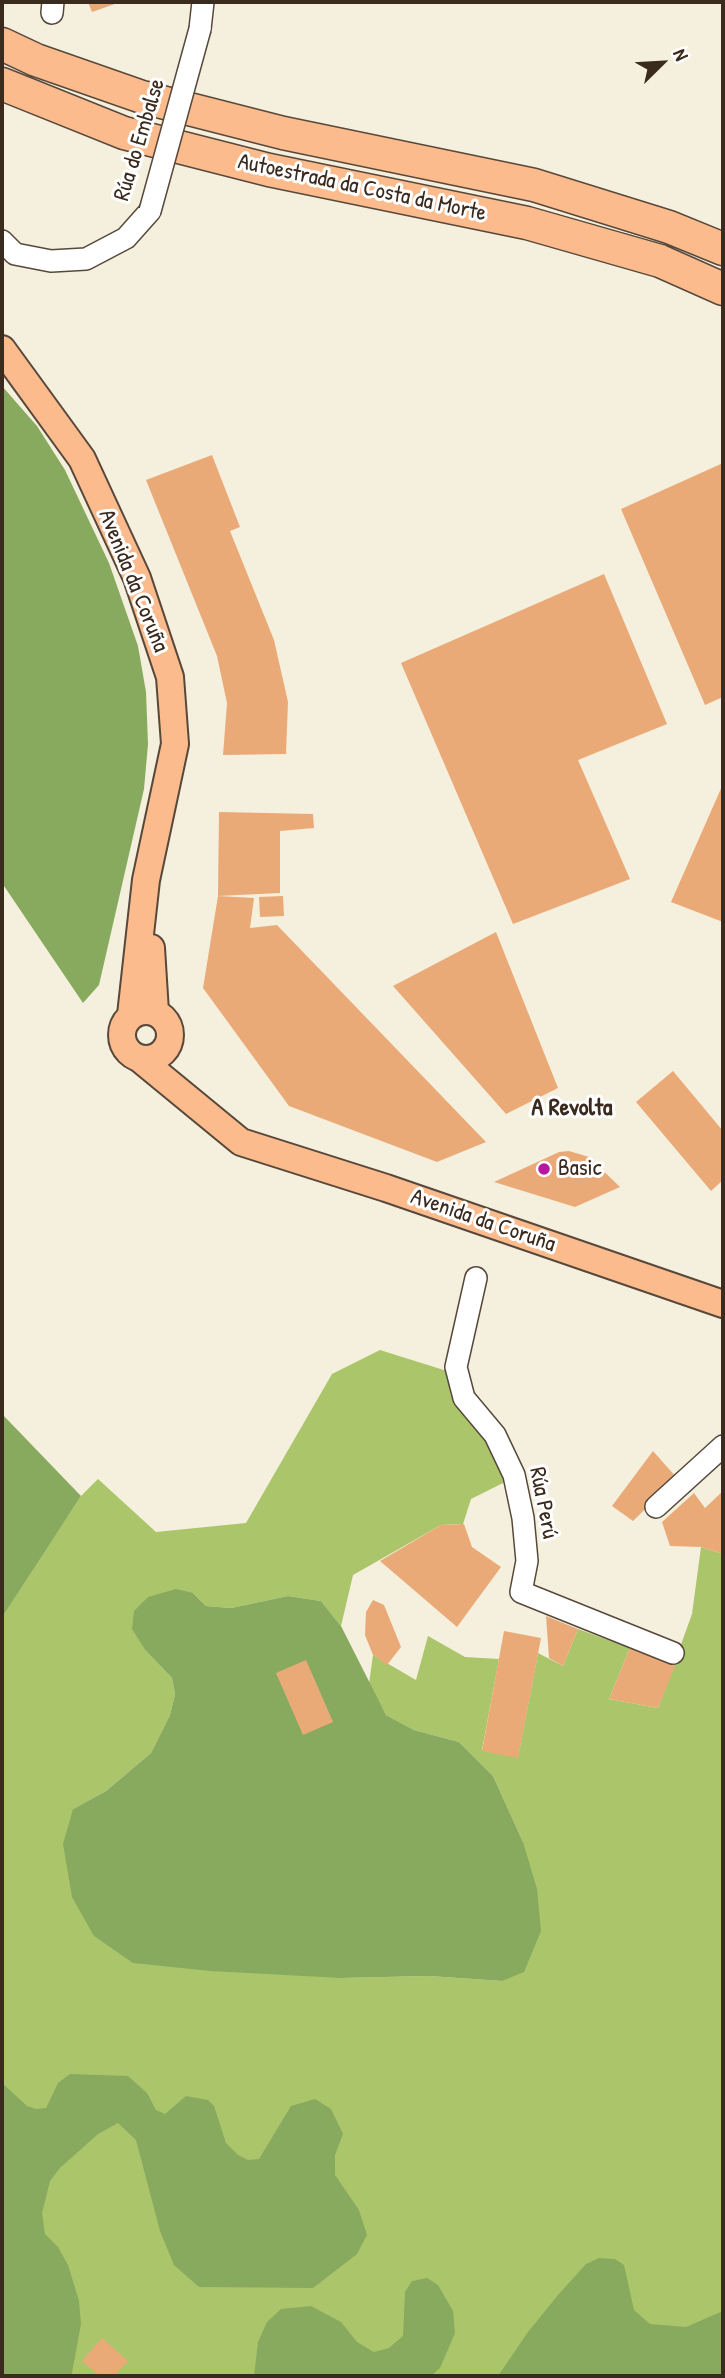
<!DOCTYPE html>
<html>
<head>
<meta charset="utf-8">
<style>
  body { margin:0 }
  #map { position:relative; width:725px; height:2378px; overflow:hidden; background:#f5efdd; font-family:"Patrick Hand",sans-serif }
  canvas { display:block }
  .frame { position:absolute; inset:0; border:4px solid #3b2a1e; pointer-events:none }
  .north { position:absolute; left:627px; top:28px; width:70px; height:70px; -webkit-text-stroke:5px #fff; paint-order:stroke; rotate:66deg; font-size:19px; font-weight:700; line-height:28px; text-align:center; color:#3b2a1e }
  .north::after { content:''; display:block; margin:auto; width:24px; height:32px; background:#3b2a1e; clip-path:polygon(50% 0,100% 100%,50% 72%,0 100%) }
</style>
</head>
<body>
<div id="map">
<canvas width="725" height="2378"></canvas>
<div class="frame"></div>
<div class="north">N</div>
</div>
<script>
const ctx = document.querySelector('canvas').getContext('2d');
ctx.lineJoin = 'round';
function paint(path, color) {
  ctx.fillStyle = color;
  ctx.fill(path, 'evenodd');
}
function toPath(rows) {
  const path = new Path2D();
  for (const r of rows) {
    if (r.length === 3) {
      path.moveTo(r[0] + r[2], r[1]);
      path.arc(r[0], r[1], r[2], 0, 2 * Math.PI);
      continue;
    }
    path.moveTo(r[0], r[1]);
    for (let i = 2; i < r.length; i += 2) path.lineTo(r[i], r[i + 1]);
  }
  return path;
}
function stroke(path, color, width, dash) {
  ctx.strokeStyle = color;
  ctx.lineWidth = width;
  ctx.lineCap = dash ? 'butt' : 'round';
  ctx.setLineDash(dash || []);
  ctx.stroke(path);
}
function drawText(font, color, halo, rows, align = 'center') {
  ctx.font = font + ' "Patrick Hand",sans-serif';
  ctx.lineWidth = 6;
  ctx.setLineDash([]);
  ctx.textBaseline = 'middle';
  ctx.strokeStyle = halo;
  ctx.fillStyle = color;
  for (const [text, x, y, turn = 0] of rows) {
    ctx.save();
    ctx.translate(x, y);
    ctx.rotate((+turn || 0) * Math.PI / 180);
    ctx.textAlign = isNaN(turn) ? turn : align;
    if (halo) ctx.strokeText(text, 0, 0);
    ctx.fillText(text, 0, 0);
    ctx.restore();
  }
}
const green = toPath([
  [380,1350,447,1371,451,1396,480,1431,507,1481,471,1499,463,1524,441,1525,353,1575,341,1626,321,1601,288,1596,231,1608,206,1606,193,1593,146,1651,172,1678,175,1694,170,1715,151,1753,106,1791,73,1809,341,1978,429,1976,502,1981,523,1842,493,1776,459,1742,414,1730,386,1715,369,1684,373,1655,416,1680,428,1636,465,1657,499,1659,482,1750,518,1757,538,1653,563,1666,578,1629,630,1648,609,1699,658,1708,692,1614,701,1547,723,1554,723,2376,2,2376,2,1614,81,1496,98,1479,156,1532,246,1523,332,1374]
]);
const forest = toPath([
  [2,386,37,426,65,470,109,563,138,646,146,692,148,744,144,789,99,985,83,1003,2,883],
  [2,1414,81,1496,2,1617],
  [176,1589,193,1593,206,1606,231,1608,288,1596,321,1601,341,1626,386,1715,414,1730,459,1742,493,1776,523,1842,537,1889,541,1931,524,1972,502,1981,429,1976,341,1978,210,1971,133,1963,94,1936,72,1897,63,1844,73,1809,106,1791,151,1753,170,1715,175,1694,172,1678,146,1651,132,1629,134,1611,148,1597],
  [70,2074,128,2076,147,2093,156,2110,165,2114,186,2096,208,2100,214,2106,226,2143,238,2155,248,2160,259,2159,291,2106,315,2099,331,2109,343,2134,335,2155,335,2175,359,2210,367,2235,357,2254,313,2288,199,2287,174,2265,160,2231,136,2140,118,2123,98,2134,60,2168,50,2181,42,2213,45,2234,58,2247,68,2265,79,2301,81,2324,72,2373,70,2376,2,2376,2,2083,27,2106,36,2109,46,2108,58,2083],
  [599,2258,615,2259,624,2265,634,2310,650,2324,686,2327,723,2311,723,2376,498,2376,528,2332,558,2295,586,2264],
  [427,2278,438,2285,453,2311,455,2333,440,2368,431,2376,254,2376,258,2342,267,2322,281,2309,311,2306,341,2322,357,2342,374,2352,389,2348,403,2336,405,2292,412,2281]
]);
const building = toPath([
  [88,2,114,2,115,4,92,12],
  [212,455,240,527,230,531,274,640,288,702,286,754,223,755,227,703,217,656,146,480],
  [723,463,723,697,705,705,621,509],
  [604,574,667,724,578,760,630,879,513,924,401,663],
  [723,784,723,922,671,902],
  [219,812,313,814,314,828,280,831,280,893,218,896,254,898,250,928,277,925,486,1142,437,1162,289,1106,203,988,218,896],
  [283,896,284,916,260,917,259,897],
  [496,932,558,1088,506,1114,393,986],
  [673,1071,723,1131,723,1180,711,1191,636,1102],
  [569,1151,589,1157,620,1187,575,1207,494,1182,559,1152],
  [653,1451,677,1478,633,1521,612,1506],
  [723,1491,723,1554,701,1547,670,1546,662,1522,694,1493,705,1508],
  [464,1524,472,1547,501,1567,457,1627,380,1561,441,1525],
  [373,1600,384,1605,401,1647,387,1665,373,1655,365,1635,366,1612],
  [546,1616,578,1629,563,1666,549,1658],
  [504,1631,541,1638,518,1758,482,1751],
  [630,1648,675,1666,658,1708,609,1699],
  [306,1660,333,1722,303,1735,276,1673],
  [102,2338,128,2361,114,2376,100,2376,82,2361]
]);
const minor = toPath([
  [52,13,53,2],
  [200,29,203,2],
  [2,241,15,254,51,261,86,259,126,238,150,211],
  [476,1278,456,1367,464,1398,495,1435,514,1475,523,1518,527,1561,521,1592,673,1653],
  [656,1507,723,1446]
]);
const major = toPath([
  [2,349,82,459,137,578,170,677,175,744,146,880,131,1015],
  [151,948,155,1012],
  [146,1035,24],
  [140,1059,241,1142,386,1188,723,1304]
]);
const highway = toPath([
  [2,44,36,60,142,97,283,133,534,185,669,227,723,249],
  [2,84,124,133,269,170,527,223,660,261,723,289]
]);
const minorBridge = toPath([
  [150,211,200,29]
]);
const markers = [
  [544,1169,7,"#b5179e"]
];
const streetNames = [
  ["Rúa do Embalse",140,140,-73],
  ["Autoestrada da Costa da Morte",362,188,12],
  ["Avenida da Coruña",133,581,68],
  ["Avenida da Coruña",483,1221,19],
  ["Rúa Perú",543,1503,79]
];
const poiNames = [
  ["Basic",558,1169]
];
const neighbourhoodNames = [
  ["A Revolta",572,1109]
];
paint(green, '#abc56b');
paint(forest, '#88aa5f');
paint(building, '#eaaa78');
stroke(minor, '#57483b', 24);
stroke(major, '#57483b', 30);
stroke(highway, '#57483b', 35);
stroke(minor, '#fff', 21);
stroke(major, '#fbbb8c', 26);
stroke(highway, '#fbbb8c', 32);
stroke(minorBridge, '#57483b', 24, []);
stroke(minorBridge, '#fff', 21);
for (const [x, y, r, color] of markers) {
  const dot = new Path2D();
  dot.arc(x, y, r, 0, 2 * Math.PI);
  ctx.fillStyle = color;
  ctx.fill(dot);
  stroke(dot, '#fff', 2.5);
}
drawText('23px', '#3b2a1e', '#fff', streetNames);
drawText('23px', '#3b2a1e', '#fff', poiNames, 'left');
drawText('bold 24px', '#3b2a1e', '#fff', neighbourhoodNames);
</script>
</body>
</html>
